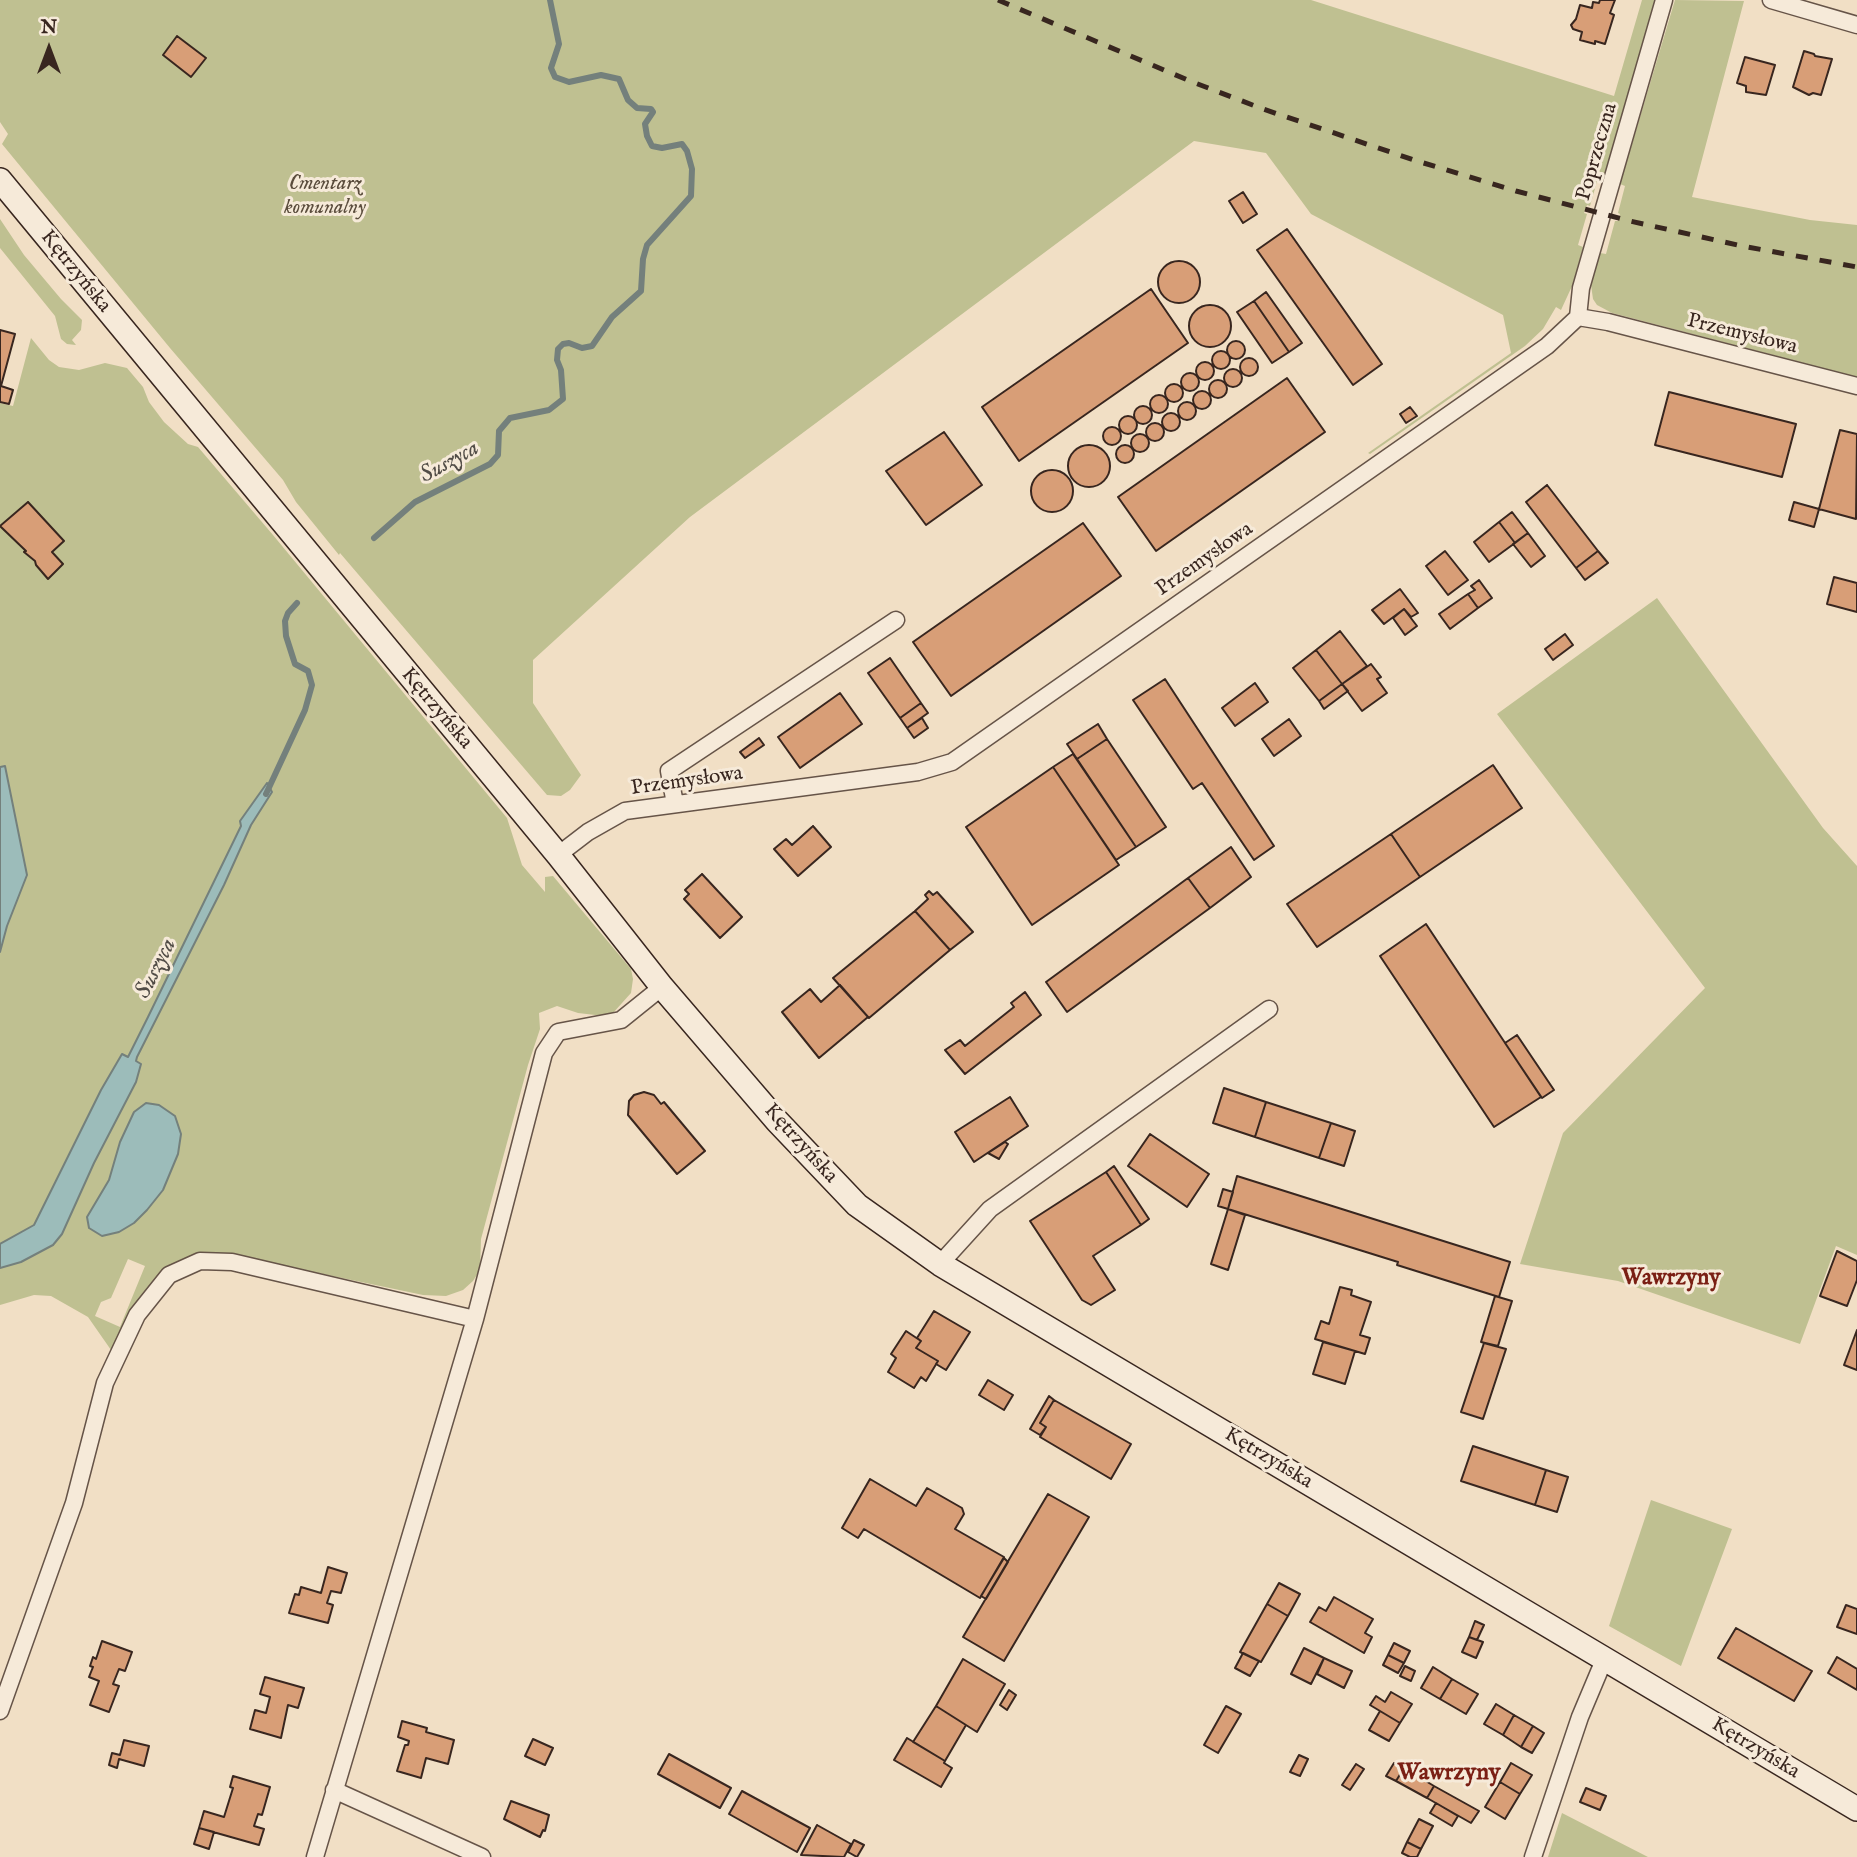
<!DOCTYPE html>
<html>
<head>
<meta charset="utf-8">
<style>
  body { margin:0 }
  #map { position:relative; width:1857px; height:1857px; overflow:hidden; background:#f1dfc5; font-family:"IM FELL English",serif }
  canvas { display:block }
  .north { position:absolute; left:14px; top:14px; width:70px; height:70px; -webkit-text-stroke:5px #f6ead9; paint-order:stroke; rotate:0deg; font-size:19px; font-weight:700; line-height:28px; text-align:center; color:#38261f }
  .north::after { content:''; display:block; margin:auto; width:24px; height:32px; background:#38261f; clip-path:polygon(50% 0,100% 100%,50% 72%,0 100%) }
</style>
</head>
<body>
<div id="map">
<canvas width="1857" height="1857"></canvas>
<div class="north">N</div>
</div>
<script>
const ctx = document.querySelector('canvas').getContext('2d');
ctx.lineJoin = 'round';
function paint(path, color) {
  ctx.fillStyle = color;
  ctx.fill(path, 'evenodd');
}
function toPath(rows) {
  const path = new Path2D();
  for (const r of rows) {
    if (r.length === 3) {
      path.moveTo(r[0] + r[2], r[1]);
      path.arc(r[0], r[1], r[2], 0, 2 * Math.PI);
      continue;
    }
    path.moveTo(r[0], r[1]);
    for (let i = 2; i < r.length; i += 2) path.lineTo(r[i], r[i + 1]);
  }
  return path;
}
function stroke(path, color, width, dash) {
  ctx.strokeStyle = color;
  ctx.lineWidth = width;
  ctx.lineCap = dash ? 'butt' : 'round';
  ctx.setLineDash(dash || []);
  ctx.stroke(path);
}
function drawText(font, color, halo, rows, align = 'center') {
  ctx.font = font + ' "IM FELL English",serif';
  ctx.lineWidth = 6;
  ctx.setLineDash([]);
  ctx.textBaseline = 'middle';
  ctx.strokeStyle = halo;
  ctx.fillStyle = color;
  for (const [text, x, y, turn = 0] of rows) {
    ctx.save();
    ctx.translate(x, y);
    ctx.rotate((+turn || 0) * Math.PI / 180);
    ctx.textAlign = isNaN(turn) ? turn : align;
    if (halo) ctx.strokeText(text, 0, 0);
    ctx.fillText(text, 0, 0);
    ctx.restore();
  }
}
const green = toPath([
  [0,0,1311,0,1614,96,1642,0,1656,0,1604,179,1598,178,1590,206,1587,205,1584,213,1587,214,1578,245,1583,247,1573,284,1561,310,1556,307,1543,329,1525,346,1370,454,1368,453,1511,353,1503,315,1311,214,1266,153,1194,141,690,517,533,660,533,703,581,775,570,790,561,796,547,795,340,553,339,555,296,502,283,480,170,348,2,144,8,134,0,122],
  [1675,0,1744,1,1692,197,1810,220,1857,225,1857,377,1612,313,1597,305,1593,299,1591,285,1600,253,1606,254,1615,221,1618,221,1620,214,1618,213,1625,186,1620,184],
  [0,219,24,255,61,299,82,320,81,330,72,340,76,345,67,344,61,339,55,316,0,248],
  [31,338,49,360,59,367,79,370,105,363,127,368,143,387,149,402,164,422,188,444,198,447,273,535,507,818,522,865,545,892,545,877,553,876,631,969,633,979,631,993,613,1013,604,1016,578,1013,557,1006,539,1013,540,1029,528,1065,481,1239,480,1270,473,1281,463,1290,446,1296,423,1295,228,1254,163,1272,140,1297,111,1350,88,1317,51,1296,34,1295,0,1305,0,403,13,406],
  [128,1259,145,1266,120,1327,95,1316,101,1302,111,1298],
  [1657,598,1823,828,1857,866,1857,1255,1836,1246,1800,1344,1618,1281,1520,1264,1563,1133,1705,988,1497,714],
  [1651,1500,1732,1529,1681,1666,1609,1626],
  [1562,1813,1648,1857,1548,1857]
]);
const water = toPath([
  [5,766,27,875,7,926,0,952,0,767,5,766],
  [267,783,272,792,251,825,224,885,137,1057,136,1061,141,1064,136,1082,94,1163,62,1234,53,1245,21,1262,0,1268,0,1244,34,1225,101,1090,122,1054,128,1057,148,1017,241,826,240,821,267,783],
  [146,1103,159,1105,175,1116,181,1134,178,1154,163,1190,147,1210,134,1223,119,1232,102,1236,89,1228,87,1217,109,1180,120,1142,134,1112,146,1103]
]);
const stream = toPath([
  [374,538,415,502,490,464,498,455,499,431,510,418,549,410,563,399,561,370,557,360,558,349,563,344,569,343,582,348,592,346,612,317,641,291,643,259,647,245,691,196,692,169,687,151,682,144,662,148,652,146,647,136,645,124,653,112,651,109,637,108,628,100,619,79,601,75,569,82,555,77,551,68,559,44,550,0],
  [266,794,305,710,312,685,308,671,295,664,286,636,285,621,288,613,297,603]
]);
const building = toPath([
  [1600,0,1615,0,1610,13,1614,15,1605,44,1595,41,1595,44,1580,40,1582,32,1573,29,1571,25,1576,19,1580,5,1592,8,1593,2,1599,3,1600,0],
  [177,36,206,58,191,77,163,55,177,36],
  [1804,51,1814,54,1815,56,1832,59,1821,95,1813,93,1809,95,1793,87,1804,51],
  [1745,57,1775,65,1766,95,1746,92,1746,86,1737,83,1745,57],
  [1243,192,1257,214,1243,223,1229,201,1243,192],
  [1287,229,1382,364,1353,385,1257,250,1287,229],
  [1179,282,21],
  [1151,289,1188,343,1019,461,982,407,1151,289],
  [1266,292,1302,343,1289,352,1254,301,1266,292],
  [1254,301,1289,352,1272,363,1237,312,1254,301],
  [1210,326,21],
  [0,330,15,334,1,386,13,390,9,404,0,402,0,330],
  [1236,350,9],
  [1221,360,9],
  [1249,367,9],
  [1205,371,9],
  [1233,378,9],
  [1190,382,9],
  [1287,378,1325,432,1156,551,1118,497,1287,378],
  [1218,389,9],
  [1174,393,9],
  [1202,400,9],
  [1669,392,1796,424,1782,477,1655,445,1669,392],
  [1159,404,9],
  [1187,411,9],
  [1143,415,9],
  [1410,407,1417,416,1406,423,1400,414,1410,407],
  [1171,422,9],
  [1128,425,9],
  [1155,432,9],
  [1112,436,9],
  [1840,430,1857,434,1856,519,1819,509,1840,430],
  [944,432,982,485,926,525,886,471,944,432],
  [1140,443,9],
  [1125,454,9],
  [1089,466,21],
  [1052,491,21],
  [1547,485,1598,551,1576,568,1526,502,1547,485],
  [28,502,64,541,52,552,63,564,48,579,36,565,35,561,24,552,26,551,0,526,28,502],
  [1794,502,1819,509,1814,527,1789,520,1794,502],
  [1512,512,1528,533,1515,543,1499,522,1512,512],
  [1499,522,1515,543,1489,562,1474,542,1499,522],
  [1083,523,1121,576,951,696,913,642,1083,523],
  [1528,533,1545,556,1531,567,1513,544,1528,533],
  [1445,551,1468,580,1448,595,1426,566,1445,551],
  [1598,551,1608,563,1585,580,1576,568,1598,551],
  [1834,577,1857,583,1857,612,1827,604,1834,577],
  [1479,580,1492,598,1478,608,1468,594,1475,590,1471,586,1479,580],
  [1400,589,1418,613,1411,617,1404,609,1384,624,1372,610,1400,589],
  [1468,594,1478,608,1450,629,1439,614,1468,594],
  [1404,609,1417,626,1405,635,1393,618,1404,609],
  [1340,631,1367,666,1342,684,1316,650,1340,631],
  [1565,634,1573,645,1553,660,1545,649,1565,634],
  [1316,650,1342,684,1319,701,1293,668,1316,650],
  [890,658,921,703,900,718,868,673,890,658],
  [1371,664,1381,677,1377,679,1387,693,1362,711,1342,684,1371,664],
  [1165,679,1274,846,1254,860,1202,783,1193,789,1133,700,1165,679],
  [1255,683,1268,702,1235,726,1222,708,1255,683],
  [1342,684,1348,691,1324,709,1319,701,1342,684],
  [840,693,862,724,800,768,778,737,840,693],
  [921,703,928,713,907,728,900,718,921,703],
  [922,718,928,728,914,738,907,728,922,718],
  [1289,719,1301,736,1274,756,1262,739,1289,719],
  [1098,724,1107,739,1077,759,1067,744,1098,724],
  [759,738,764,745,745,758,740,752,759,738],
  [1107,739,1166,827,1136,847,1077,759,1107,739],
  [1073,754,1136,847,1116,860,1053,767,1073,754],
  [1493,765,1522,808,1420,877,1391,834,1493,765],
  [1053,767,1119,865,1032,925,966,827,1053,767],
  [813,826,831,847,798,876,774,849,786,839,792,845,813,826],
  [1391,834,1420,877,1317,947,1287,904,1391,834],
  [1231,847,1251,877,1210,908,1188,878,1231,847],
  [702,874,742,917,720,938,684,899,689,894,685,890,702,874],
  [1188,878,1210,908,1067,1012,1046,982,1188,878],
  [929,891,933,895,937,892,973,932,950,950,915,911,928,899,925,895,929,891],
  [915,911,950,950,869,1018,833,978,915,911],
  [1426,924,1541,1097,1494,1127,1380,956,1426,924],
  [840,985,868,1017,819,1058,782,1012,810,989,821,1002,840,985],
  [1025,992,1041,1015,965,1074,945,1050,960,1040,965,1046,1014,1007,1011,1003,1025,992],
  [1517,1035,1554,1090,1542,1098,1505,1043,1517,1035],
  [1224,1088,1266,1102,1255,1137,1213,1123,1224,1088],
  [644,1092,654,1095,661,1104,664,1102,705,1151,677,1174,628,1115,629,1101,634,1095,644,1092],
  [1010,1097,1028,1126,974,1162,955,1132,1010,1097],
  [1266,1102,1331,1123,1319,1158,1255,1137,1266,1102],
  [1331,1123,1355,1131,1344,1166,1319,1158,1331,1123],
  [1150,1134,1209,1174,1187,1207,1128,1166,1150,1134],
  [1005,1142,1008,1144,999,1159,988,1153,1005,1142],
  [1114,1166,1149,1219,1141,1225,1106,1172,1114,1166],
  [1106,1172,1141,1225,1093,1256,1115,1290,1091,1305,1082,1300,1030,1221,1106,1172],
  [1237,1176,1510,1262,1499,1297,1397,1265,1398,1262,1228,1209,1237,1176],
  [1223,1189,1233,1192,1228,1209,1218,1206,1223,1189],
  [1228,1209,1245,1215,1228,1270,1211,1264,1228,1209],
  [1837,1251,1857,1261,1857,1280,1847,1306,1820,1296,1837,1251],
  [1340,1287,1352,1290,1351,1295,1371,1302,1360,1335,1370,1338,1365,1354,1315,1339,1321,1321,1329,1324,1340,1287],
  [1495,1296,1512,1301,1498,1346,1481,1342,1495,1296],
  [934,1311,970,1332,946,1370,936,1364,938,1361,916,1348,921,1341,917,1338,934,1311],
  [1857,1330,1857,1370,1844,1365,1857,1330],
  [906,1331,921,1341,916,1348,938,1361,926,1381,921,1377,914,1388,888,1372,896,1358,891,1354,906,1331],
  [1323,1342,1355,1351,1345,1384,1313,1374,1323,1342],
  [1484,1343,1506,1349,1483,1419,1461,1412,1484,1343],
  [988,1380,1013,1395,1004,1410,979,1395,988,1380],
  [1049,1396,1054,1400,1040,1423,1046,1427,1040,1435,1030,1429,1049,1396],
  [1054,1400,1131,1444,1111,1479,1040,1437,1046,1427,1040,1423,1054,1400],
  [1473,1446,1546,1470,1535,1505,1461,1481,1473,1446],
  [1546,1470,1568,1477,1557,1512,1535,1505,1546,1470],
  [870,1479,916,1506,927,1488,962,1508,964,1514,955,1529,1004,1557,980,1598,864,1529,858,1538,842,1528,870,1479],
  [1048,1494,1089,1517,1004,1661,963,1637,1048,1494],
  [1004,1558,1008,1562,986,1599,981,1596,1004,1558],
  [328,1567,347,1573,341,1593,331,1591,327,1603,333,1605,328,1623,289,1613,295,1594,299,1595,301,1587,321,1593,328,1567],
  [1279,1583,1300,1594,1288,1616,1267,1604,1279,1583],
  [1334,1597,1373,1619,1365,1633,1372,1637,1364,1653,1310,1622,1319,1607,1326,1611,1334,1597],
  [1267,1604,1288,1616,1261,1662,1240,1652,1267,1604],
  [1846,1605,1857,1609,1857,1634,1837,1627,1846,1605],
  [1475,1621,1484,1625,1477,1640,1469,1637,1475,1621],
  [1736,1628,1812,1671,1794,1701,1718,1658,1736,1628],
  [1469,1637,1483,1642,1476,1658,1462,1652,1469,1637],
  [102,1641,132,1652,125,1671,119,1669,113,1684,119,1686,109,1712,90,1705,99,1681,89,1677,93,1667,90,1666,93,1657,96,1659,102,1641],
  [1394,1643,1410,1651,1404,1663,1388,1655,1394,1643],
  [1304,1648,1324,1658,1311,1684,1291,1674,1304,1648],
  [1243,1653,1259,1661,1250,1676,1235,1668,1243,1653],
  [1388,1655,1404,1663,1398,1673,1383,1665,1388,1655],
  [1837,1657,1857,1669,1857,1690,1828,1673,1837,1657],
  [1324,1658,1352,1671,1344,1688,1317,1674,1324,1658],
  [963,1659,1005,1684,977,1732,936,1706,963,1659],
  [1405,1666,1415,1671,1411,1681,1400,1676,1405,1666],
  [1433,1667,1452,1679,1440,1699,1421,1688,1433,1667],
  [265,1677,304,1688,298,1708,288,1705,281,1738,250,1729,255,1710,266,1713,270,1697,260,1694,265,1677],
  [1452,1679,1478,1694,1466,1714,1440,1699,1452,1679],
  [1009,1690,1016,1695,1007,1710,1000,1705,1009,1690],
  [1391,1692,1412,1704,1400,1723,1370,1705,1376,1696,1385,1702,1391,1692],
  [1496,1704,1514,1715,1503,1735,1484,1724,1496,1704],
  [936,1706,966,1725,945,1761,913,1742,936,1706],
  [1226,1706,1241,1714,1218,1753,1204,1745,1226,1706],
  [1380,1711,1400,1723,1389,1741,1369,1730,1380,1711],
  [1514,1715,1533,1726,1521,1747,1503,1735,1514,1715],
  [402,1721,427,1728,426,1732,454,1740,448,1764,426,1758,421,1778,397,1771,405,1745,408,1745,409,1741,398,1737,402,1721],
  [1533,1726,1544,1733,1532,1753,1521,1747,1533,1726],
  [907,1738,945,1761,944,1763,952,1768,941,1787,894,1760,907,1738],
  [533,1739,553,1748,545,1765,525,1756,533,1739],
  [124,1740,149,1746,144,1766,119,1759,117,1768,109,1765,112,1753,120,1755,124,1740],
  [669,1754,731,1788,720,1808,658,1774,669,1754],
  [1299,1755,1308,1759,1300,1776,1290,1772,1299,1755],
  [1394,1763,1404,1768,1396,1781,1386,1776,1394,1763],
  [1511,1763,1532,1775,1520,1794,1500,1782,1511,1763],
  [1356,1764,1364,1769,1350,1790,1342,1785,1356,1764],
  [1404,1768,1434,1786,1427,1798,1396,1781,1404,1768],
  [233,1776,270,1787,262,1815,258,1814,254,1826,264,1829,259,1845,199,1828,204,1811,224,1817,233,1788,230,1787,233,1776],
  [1500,1782,1520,1794,1505,1819,1485,1807,1500,1782],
  [1434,1786,1479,1811,1471,1823,1427,1798,1434,1786],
  [1586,1788,1606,1796,1600,1810,1580,1802,1586,1788],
  [742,1791,810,1828,797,1852,729,1814,742,1791],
  [511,1801,549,1815,545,1831,543,1830,540,1837,504,1819,511,1801],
  [1436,1803,1458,1816,1452,1826,1430,1813,1436,1803],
  [1419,1819,1433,1826,1421,1849,1407,1842,1419,1819],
  [817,1825,851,1844,844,1857,801,1855,817,1825],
  [199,1828,214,1832,209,1849,194,1844,199,1828],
  [854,1840,864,1845,857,1857,848,1852,854,1840],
  [1407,1842,1421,1849,1417,1857,1410,1857,1402,1853,1407,1842]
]);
const minor = toPath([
  [1771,0,1857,25],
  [1578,317,1581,288,1664,0],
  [1578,317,1608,322,1857,386],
  [675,804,669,771,896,620],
  [558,855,588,832,625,811,918,772,952,762,1547,346,1578,317],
  [940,1264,990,1209,1269,1009],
  [0,1711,74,1503,105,1383,137,1315,169,1275,200,1261,232,1262,475,1319],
  [334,1790,482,1857],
  [315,1857,475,1319,544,1053,558,1032,621,1020,662,987],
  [1533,1857,1580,1717,1604,1660]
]);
const secondary = toPath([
  [0,180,558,855,662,987,777,1121,857,1205,940,1264,1857,1809]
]);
const rail = toPath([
  [998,0,1190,81,1263,109,1417,161,1516,191,1630,221,1742,246,1857,267]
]);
const streetNames = [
  ["Poprzeczna",1598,152,-74],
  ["Kętrzyńska",75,272,51],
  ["Przemysłowa",1742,335,14],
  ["Przemysłowa",1205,560,-35],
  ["Kętrzyńska",436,709,50],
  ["Przemysłowa",687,782,-8],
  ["Kętrzyńska",800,1144,48],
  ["Kętrzyńska",1268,1459,31],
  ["Kętrzyńska",1755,1749,31]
];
const parkNames = [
  ["Cmentarz",325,185],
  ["komunalny",325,209]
];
const waterNames = [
  ["Suszyca",450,463,-29],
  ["Suszyca",157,969,-63]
];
const neighbourhoodNames = [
  ["Wawrzyny",1671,1279]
];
const quarterNames = [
  ["Wawrzyny",1449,1774]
];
paint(green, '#bfc091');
paint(water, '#9cbcba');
stroke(water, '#74807c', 2);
stroke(stream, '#74807c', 6);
paint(building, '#d89e77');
stroke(building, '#38261f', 2);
stroke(minor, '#665448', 19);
stroke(secondary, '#38261f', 26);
stroke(minor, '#f6ead9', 16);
stroke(secondary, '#f6ead9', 23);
stroke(rail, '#38261f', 5, [12, 12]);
drawText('21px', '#38261f', '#f6ead9', streetNames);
drawText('italic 21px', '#5a4c3c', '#f6ead9', parkNames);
drawText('italic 23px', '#514c46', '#f6ead9', waterNames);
drawText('bold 23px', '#7a1f14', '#f6ead9', neighbourhoodNames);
drawText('bold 24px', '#7a1f14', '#f6ead9', quarterNames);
</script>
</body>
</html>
